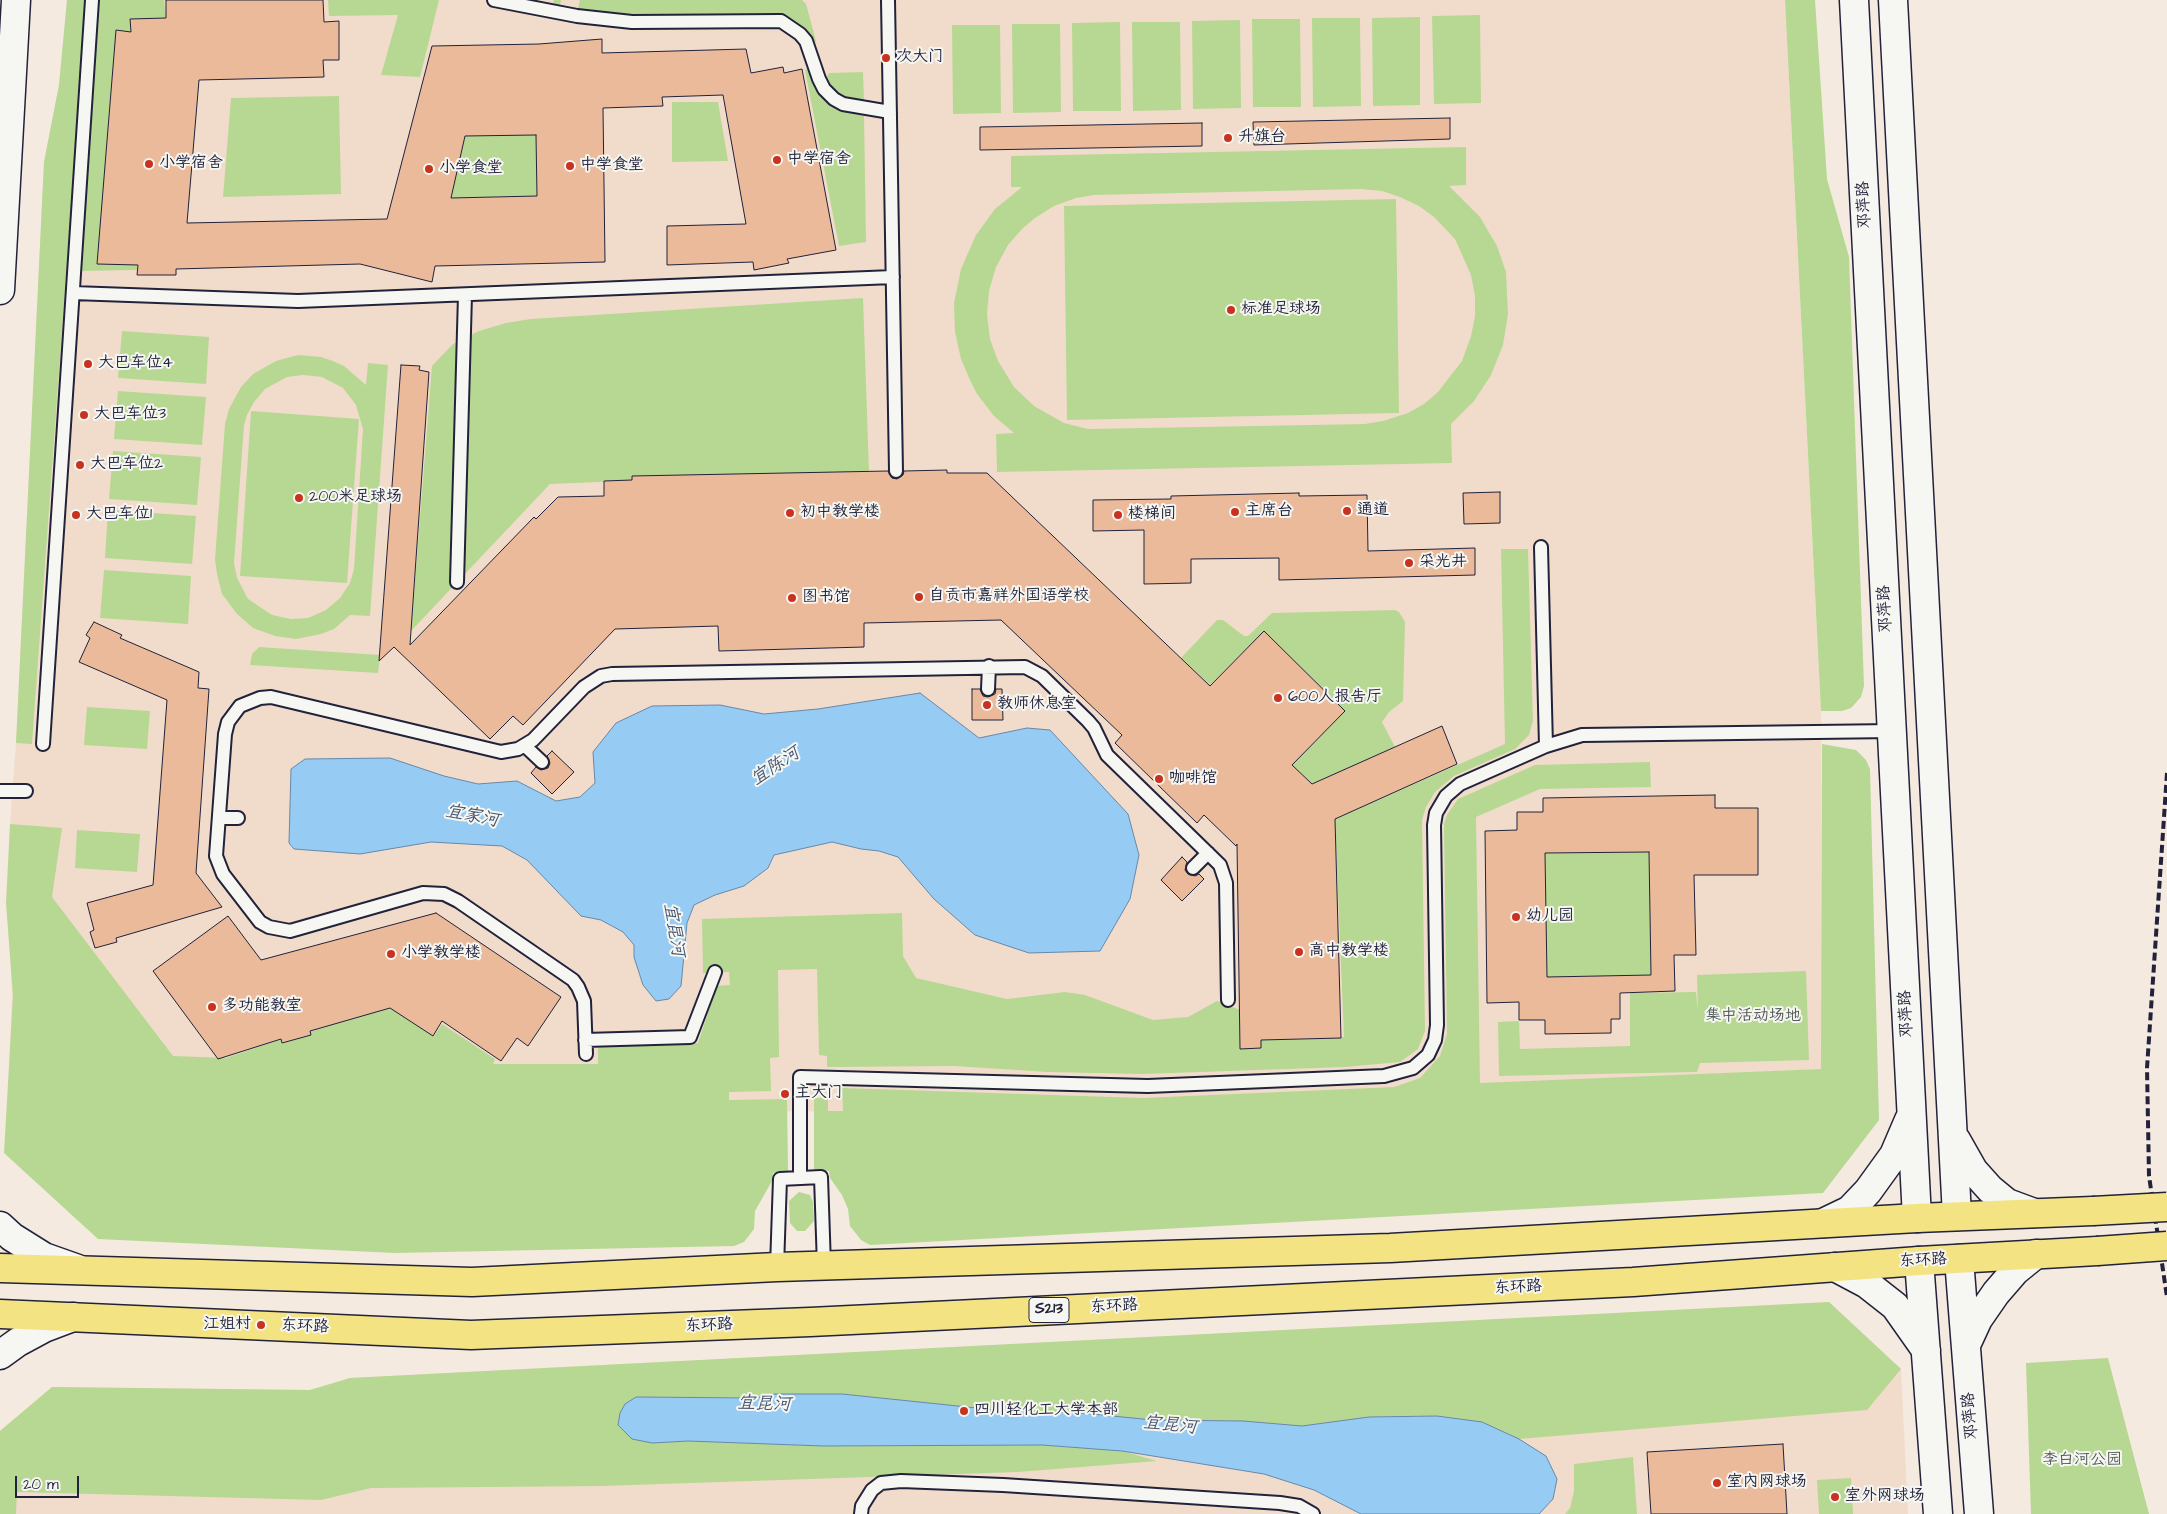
<!DOCTYPE html>
<html>
<head>
<meta charset="utf-8">
<style>
  body { margin:0 }
  #map { position:relative; width:2167px; height:1514px; overflow:hidden; background:#f4eae0; font-family:"Architects Daughter",sans-serif }
  canvas { display:block }
  .scale { position:absolute; left:15px; top:1476px; width:64px; height:22px; box-sizing:border-box; border:2px solid #22223b; border-top:0; padding-left:6px; font-size:15px; line-height:18px; white-space:nowrap; color:#22223b; -webkit-text-stroke:4px #f6f6f2; paint-order:stroke }
</style>
</head>
<body>
<div id="map">
<canvas width="2167" height="1514"></canvas>
<div class="scale">20 m</div>
</div>
<script>
const ctx = document.querySelector('canvas').getContext('2d');
ctx.lineJoin = 'round';
function paint(path, color) {
  ctx.fillStyle = color;
  ctx.fill(path, 'evenodd');
}
function toPath(rows) {
  const path = new Path2D();
  for (const r of rows) {
    path.moveTo(r[0], r[1]);
    for (let i = 2; i < r.length; i += 2) path.lineTo(r[i], r[i + 1]);
  }
  return path;
}
function stroke(path, color, width, dash) {
  ctx.strokeStyle = color;
  ctx.lineWidth = width;
  ctx.lineCap = dash ? 'butt' : 'round';
  ctx.setLineDash(dash || []);
  ctx.stroke(path);
}
function drawText(font, color, halo, rows, align = 'center') {
  ctx.font = font + ' "Architects Daughter","LXGW WenKai TC",sans-serif';
  ctx.lineWidth = 4;
  ctx.setLineDash([]);
  ctx.textBaseline = 'middle';
  ctx.strokeStyle = halo;
  ctx.fillStyle = color;
  for (const [text, x, y, turn = 0] of rows) {
    ctx.save();
    ctx.translate(x, y);
    ctx.rotate((+turn || 0) * Math.PI / 180);
    ctx.textAlign = isNaN(turn) ? turn : align;
    if (halo) ctx.strokeText(text, 0, 0);
    ctx.fillText(text, 0, 0);
    ctx.restore();
  }
}
const built = toPath([
  [67,0,1785,0,1821,711,1822,1069,913,1111,470,1112,8,1097,12,993,7,898,10,824,16,743,44,162,59,85],
  [1829,1302,1901,1369,1908,1514,0,1514,0,1431,52,1387,310,1390,350,1378]
]);
const green = toPath([
  [67,0,86,0,32,744,16,743,44,162,59,85],
  [99,0,164,0,166,18,130,19,131,32,116,31,97,264,137,265,137,270,78,271],
  [328,0,439,0,420,77,381,75,398,15,329,16],
  [529,0,553,4,554,0,561,0,560,5,578,8,580,0,802,0,806,4,816,41,814,44,802,27,793,21,783,16,766,13,618,15,578,9],
  [1785,0,1815,0,1827,179,1849,257,1864,686,1861,697,1851,708,1842,711,1821,711],
  [1480,15,1481,103,1434,104,1432,16],
  [1420,17,1420,105,1373,106,1372,18],
  [1360,18,1361,106,1313,107,1312,18],
  [1252,19,1300,19,1301,107,1253,107],
  [1240,20,1241,108,1193,109,1192,21],
  [1120,22,1121,111,1073,111,1072,23],
  [1132,22,1180,22,1181,110,1133,111],
  [1012,24,1060,24,1061,112,1013,113],
  [952,25,1000,25,1001,113,953,114],
  [808,69,815,88,832,105,843,111,864,113,866,242,839,246,805,70],
  [863,72,864,101,852,100,838,94,825,79,829,73],
  [339,96,341,194,223,197,231,98],
  [718,102,728,161,672,162,672,102],
  [536,135,537,196,451,198,465,136],
  [1466,147,1466,185,1449,186,1480,217,1497,246,1506,272,1508,314,1503,345,1491,375,1474,401,1451,424,1452,463,997,472,996,434,1014,433,994,416,977,394,970,380,961,359,955,332,954,303,961,269,976,235,995,209,1022,187,1011,187,1011,156],
  [1361,189,1382,191,1400,197,1419,206,1434,217,1455,239,1471,275,1475,296,1475,316,1471,336,1462,361,1438,392,1424,404,1408,413,1383,421,1365,424,1088,429,1064,423,1034,406,1014,387,998,361,990,339,987,314,989,291,996,267,1008,245,1022,229,1035,218,1054,206,1076,198,1094,195],
  [1396,199,1399,413,1067,420,1064,206],
  [863,298,869,471,550,484,411,631,432,366,453,344,479,331,506,323,531,319],
  [122,331,209,337,206,384,118,378],
  [298,355,321,357,333,361,344,366,366,385,368,363,388,365,370,616,350,615,334,629,321,634,296,639,275,636,253,628,237,614,222,594,217,574,215,559,225,424,229,409,241,387,253,374,276,361],
  [303,375,322,377,343,388,356,405,363,429,354,569,350,583,340,598,326,610,308,618,291,619,272,615,248,599,237,578,234,563,244,425,247,415,254,402,265,389,287,377],
  [118,391,206,397,202,445,114,439],
  [251,411,359,419,347,583,240,576],
  [113,451,201,457,197,505,109,499],
  [108,510,196,516,192,564,105,558],
  [1501,549,1528,549,1533,721,1529,735,1515,749,1454,776,1435,792,1426,807,1422,820,1425,1031,1418,1049,1400,1062,1345,1067,1142,1074,1048,1072,954,1066,827,1067,827,1056,819,1055,817,969,778,970,779,1057,770,1058,771,1091,729,1092,729,1100,787,1099,788,1172,773,1173,772,1181,755,1211,754,1229,744,1242,734,1246,395,1253,98,1239,4,1153,13,996,6,903,10,824,62,828,52,897,173,1056,226,1058,281,1039,283,1043,311,1035,310,1031,390,1008,434,1036,442,1024,495,1059,493,1064,598,1064,598,1045,698,1043,717,986,730,985,729,972,703,973,702,919,902,913,903,956,916,978,1007,999,1065,992,1085,995,1153,1020,1188,1017,1217,1001,1240,1010,1240,1049,1261,1048,1261,1040,1344,1037,1335,819,1505,744],
  [104,570,191,576,188,624,100,618],
  [1395,610,1399,612,1405,622,1403,701,1389,712,1382,722,1395,747,1312,784,1292,765,1345,711,1264,631,1210,685,1181,658,1217,620,1223,620,1244,636,1248,636,1272,613],
  [259,647,380,655,378,673,250,665,252,654],
  [87,707,150,711,147,749,84,745],
  [1822,744,1856,750,1866,760,1870,769,1879,1120,1823,1193,870,1245,861,1240,850,1226,848,1209,842,1195,830,1178,829,1171,814,1171,814,1098,828,1098,828,1111,843,1111,842,1088,1143,1098,1394,1087,1420,1078,1440,1056,1447,1034,1444,824,1447,815,1458,799,1535,765,1650,762,1651,787,1540,789,1476,817,1480,1083,1821,1069],
  [77,830,140,834,137,872,75,868],
  [1650,852,1651,975,1547,977,1545,853],
  [1806,971,1809,1060,1700,1063,1697,1072,1499,1076,1498,1022,1519,1021,1520,1049,1630,1046,1630,993,1696,992,1698,1012,1697,975],
  [799,1192,810,1195,813,1202,814,1221,805,1231,797,1231,790,1223,789,1201],
  [1829,1302,1901,1369,1867,1410,1519,1439,1482,1422,1437,1416,1369,1417,1302,1426,1243,1421,1153,1420,904,1402,842,1394,775,1394,761,1397,636,1397,652,1443,688,1441,823,1446,1042,1445,1122,1451,1157,1461,1018,1472,603,1486,371,1488,321,1500,17,1492,16,1514,0,1514,0,1431,52,1387,310,1390,350,1378],
  [2108,1358,2149,1514,2031,1514,2026,1363],
  [1633,1457,1637,1514,1565,1514,1570,1508,1574,1491,1574,1464],
  [1851,1478,1853,1514,1819,1514,1817,1480]
]);
const water = toPath([
  [920,693,979,738,1027,728,1050,730,1128,814,1139,855,1130,899,1100,951,1029,953,975,935,934,899,898,857,879,851,861,849,832,842,774,855,768,868,744,886,715,895,694,905,687,923,681,986,669,999,656,1001,643,985,634,957,634,945,623,932,601,920,581,916,527,860,502,846,431,842,360,854,294,849,289,843,291,769,305,759,390,758,444,776,478,784,517,781,556,801,580,797,595,783,593,752,616,723,652,706,720,705,764,714,818,709,920,693],
  [775,1394,842,1394,1006,1411,1082,1413,1153,1420,1243,1421,1302,1426,1369,1417,1437,1416,1482,1422,1519,1439,1546,1456,1557,1479,1553,1499,1539,1514,1361,1514,1314,1490,1264,1474,1122,1451,1042,1445,823,1446,688,1441,652,1443,632,1439,618,1425,620,1413,625,1404,636,1397,756,1398,775,1394]
]);
const building = toPath([
  [166,0,323,0,324,22,339,21,339,60,323,60,324,77,199,80,187,223,387,219,432,46,539,44,602,39,602,53,746,49,751,73,783,67,784,73,802,69,836,250,787,259,789,263,754,270,753,262,667,265,667,226,746,224,723,95,662,97,663,106,603,108,605,262,435,266,432,282,360,264,176,269,176,275,137,275,138,265,97,264,116,30,131,32,130,19,166,18,166,0],
  [536,135,537,196,451,198,465,136,536,135],
  [1450,118,1450,139,1254,145,1253,122,1450,118],
  [1202,123,1202,146,980,150,980,127,1202,123],
  [401,365,420,366,419,370,429,372,410,645,534,517,536,519,558,497,604,496,604,481,632,480,632,476,888,471,892,478,897,479,903,475,904,471,947,470,947,473,987,473,1210,686,1264,631,1345,711,1292,765,1312,784,1442,726,1457,764,1335,819,1341,1038,1261,1040,1261,1048,1240,1049,1237,844,1236,846,1204,815,1197,823,1115,743,1122,735,1001,620,864,623,864,647,719,651,718,626,615,629,523,725,513,716,490,739,394,647,379,661,401,365],
  [1500,492,1500,523,1464,524,1463,493,1500,492],
  [1299,493,1299,496,1367,495,1368,551,1475,548,1475,575,1279,580,1279,558,1191,559,1191,583,1144,584,1144,530,1093,531,1093,500,1171,499,1171,496,1299,493],
  [94,622,122,635,120,638,199,672,198,688,209,689,196,873,222,907,116,938,117,942,95,948,90,932,94,930,87,903,153,885,167,700,79,662,90,638,86,635,94,622],
  [972,689,980,689,983,696,988,697,995,694,996,689,1002,689,1003,720,972,720,972,689],
  [552,751,574,772,552,794,531,773,536,767,541,770,548,768,550,763,547,756,552,751],
  [1715,795,1715,808,1758,808,1758,875,1694,875,1696,955,1674,955,1675,991,1620,993,1620,1019,1611,1019,1611,1033,1545,1034,1545,1020,1519,1020,1519,1002,1487,1003,1485,831,1517,830,1517,812,1543,812,1543,798,1715,795],
  [1649,852,1651,975,1547,977,1545,853,1649,852],
  [1182,857,1187,862,1185,870,1188,874,1195,876,1199,874,1204,879,1182,901,1161,880,1182,857],
  [436,913,561,997,528,1046,517,1038,501,1061,442,1021,433,1036,390,1008,310,1031,311,1035,282,1043,281,1039,218,1059,153,971,228,916,261,960,436,913],
  [1783,1444,1787,1514,1651,1514,1647,1452,1783,1444]
]);
const service = toPath([
  [494,0,577,16,632,22,781,21,800,34,806,41,819,79,824,89,834,99,843,104,890,112],
  [888,0,896,471],
  [73,293,298,301,893,277],
  [1541,547,1546,746],
  [457,582,465,295],
  [988,689,989,666],
  [43,744,92,0],
  [525,746,542,762],
  [0,791,26,791],
  [219,818,238,818],
  [1193,868,1208,853],
  [585,1040,690,1037,715,972],
  [586,1054,584,1001,578,987,573,980,458,901,444,894,423,893,290,931,269,927,260,922,223,874,216,856,225,734,228,722,240,706,260,698,271,697,501,752,518,749,533,740,584,687,601,676,612,674,1025,667,1042,676,1088,721,1094,728,1107,755,1220,865,1226,883,1228,1000],
  [800,1178,800,1077,1148,1086,1384,1076,1413,1068,1428,1055,1435,1040,1437,1025,1434,825,1436,813,1446,796,1460,784,1546,746,1582,735,1893,731],
  [777,1267,780,1179,821,1177,824,1266],
  [861,1514,862,1506,872,1490,881,1483,901,1481,1003,1485,1280,1503,1299,1506,1313,1514]
]);
const secondary = toPath([
  [1854,0,1917,1218],
  [1893,0,1957,1216],
  [0,290,16,0],
  [1956,1140,1973,1170,1990,1189,2007,1203,2034,1213],
  [1823,1223,1850,1210,1868,1191,1894,1155,1909,1120],
  [0,1226,12,1237,44,1257,78,1269],
  [1959,1259,1979,1514],
  [1919,1261,1938,1514],
  [1835,1267,1867,1284,1895,1306,1926,1350],
  [1966,1345,1978,1319,1996,1293,2015,1271,2036,1254],
  [0,1355,18,1342,44,1328,73,1317]
]);
const trunk = toPath([
  [0,1268,472,1282,777,1267,1390,1248,1917,1218,2093,1211],
  [0,1314,471,1335,810,1322,1633,1282,1919,1261,2097,1251]
]);
const rail = toPath([
  [2167,773,2147,1068,2149,1176,2167,1297]
]);
const trunkBridge = toPath([
  [2093,1211,2167,1207],
  [2097,1251,2167,1246]
]);
const markers = [
  [886,58,5,"#c8321e"],
  [1228,138,5,"#c8321e"],
  [777,160,5,"#c8321e"],
  [149,164,5,"#c8321e"],
  [570,166,5,"#c8321e"],
  [429,169,5,"#c8321e"],
  [1231,310,5,"#c8321e"],
  [88,364,5,"#c8321e"],
  [84,415,5,"#c8321e"],
  [80,465,5,"#c8321e"],
  [299,498,5,"#c8321e"],
  [1347,511,5,"#c8321e"],
  [1235,512,5,"#c8321e"],
  [790,513,5,"#c8321e"],
  [76,515,5,"#c8321e"],
  [1118,515,5,"#c8321e"],
  [1409,563,5,"#c8321e"],
  [919,597,5,"#c8321e"],
  [792,598,5,"#c8321e"],
  [1278,698,5,"#c8321e"],
  [987,705,5,"#c8321e"],
  [1159,779,5,"#c8321e"],
  [1516,917,5,"#c8321e"],
  [1299,952,5,"#c8321e"],
  [391,954,5,"#c8321e"],
  [212,1007,5,"#c8321e"],
  [785,1094,5,"#c8321e"],
  [261,1325,5,"#c8321e"],
  [964,1411,5,"#c8321e"],
  [1717,1483,5,"#c8321e"],
  [1835,1497,5,"#c8321e"]
];
const shields = [
  [1049,1310,40]
];
const shieldNames = [
  ["S213",1049,1310]
];
const poiNames = [
  ["次大门",896,58],
  ["升旗台",1238,138],
  ["中学宿舍",787,160],
  ["小学宿舍",159,164],
  ["中学食堂",580,166],
  ["小学食堂",439,169],
  ["标准足球场",1241,310],
  ["大巴车位4",98,364],
  ["大巴车位3",94,415],
  ["大巴车位2",90,465],
  ["200米足球场",309,498],
  ["通道",1357,511],
  ["主席台",1245,512],
  ["初中教学楼",800,513],
  ["大巴车位1",86,515],
  ["楼梯间",1128,515],
  ["采光井",1419,563],
  ["自贡市嘉祥外国语学校",929,597],
  ["图书馆",802,598],
  ["600人报告厅",1288,698],
  ["教师休息室",997,705],
  ["咖啡馆",1169,779],
  ["幼儿园",1526,917],
  ["高中教学楼",1309,952],
  ["小学教学楼",401,954],
  ["多功能教室",222,1007],
  ["主大门",795,1094],
  ["江姐村",251,1325,"right"],
  ["四川轻化工大学本部",974,1411],
  ["室内网球场",1727,1483],
  ["室外网球场",1845,1497]
];
const streetNames = [
  ["邓萍路",1865,205,-93],
  ["邓萍路",1886,609,-93],
  ["邓萍路",1907,1014,-93],
  ["东环路",1923,1261,-3],
  ["东环路",1518,1288,-3],
  ["东环路",1114,1307,-3],
  ["东环路",709,1326,-2],
  ["东环路",305,1327,3],
  ["邓萍路",1971,1416,-95]
];
const parkNames = [
  ["集中活动场地",1753,1017],
  ["李白河公园",2082,1461]
];
const waterNames = [
  ["宜陈河",776,767,-33],
  ["宜家河",472,817,11],
  ["宜昆河",673,930,81],
  ["宜昆河",764,1405,2],
  ["宜昆河",1170,1426,6]
];
paint(built, '#f1dccb');
paint(green, '#b7d892');
paint(water, '#96ccf4');
stroke(water, '#6888aa', 1);
paint(building, '#eaba9a');
stroke(building, '#22223b', 1);
stroke(service, '#22223b', 16);
stroke(secondary, '#22223b', 31);
stroke(trunk, '#22223b', 31);
stroke(service, '#f6f6f2', 12);
stroke(secondary, '#f6f6f2', 28);
stroke(trunk, '#f4e382', 28);
stroke(rail, '#22223b', 4, [8, 4]);
stroke(trunkBridge, '#22223b', 31, []);
stroke(trunkBridge, '#f4e382', 28);
for (const [x, y, r, color] of markers) {
  const dot = new Path2D();
  dot.arc(x, y, r, 0, 2 * Math.PI);
  ctx.fillStyle = color;
  ctx.fill(dot);
  stroke(dot, '#f6f6f2', 2);
}
for (const [x, y, w] of shields) {
  const box = new Path2D();
  box.roundRect(x - w / 2, y - 12.5, w, 25, 4);
  ctx.fillStyle = '#f6f6f2';
  ctx.fill(box);
  stroke(box, '#22223b', 1);
}
drawText('bold 15px', '#22223b', null, shieldNames);
drawText('16px', '#22223b', '#f6f6f2', poiNames, 'left');
drawText('16px', '#22223b', '#f6f6f2', streetNames);
drawText('16px', '#4f5955', '#f6f6f2', parkNames);
drawText('italic 18px', '#455572', '#f6f6f2', waterNames);
</script>
</body>
</html>
